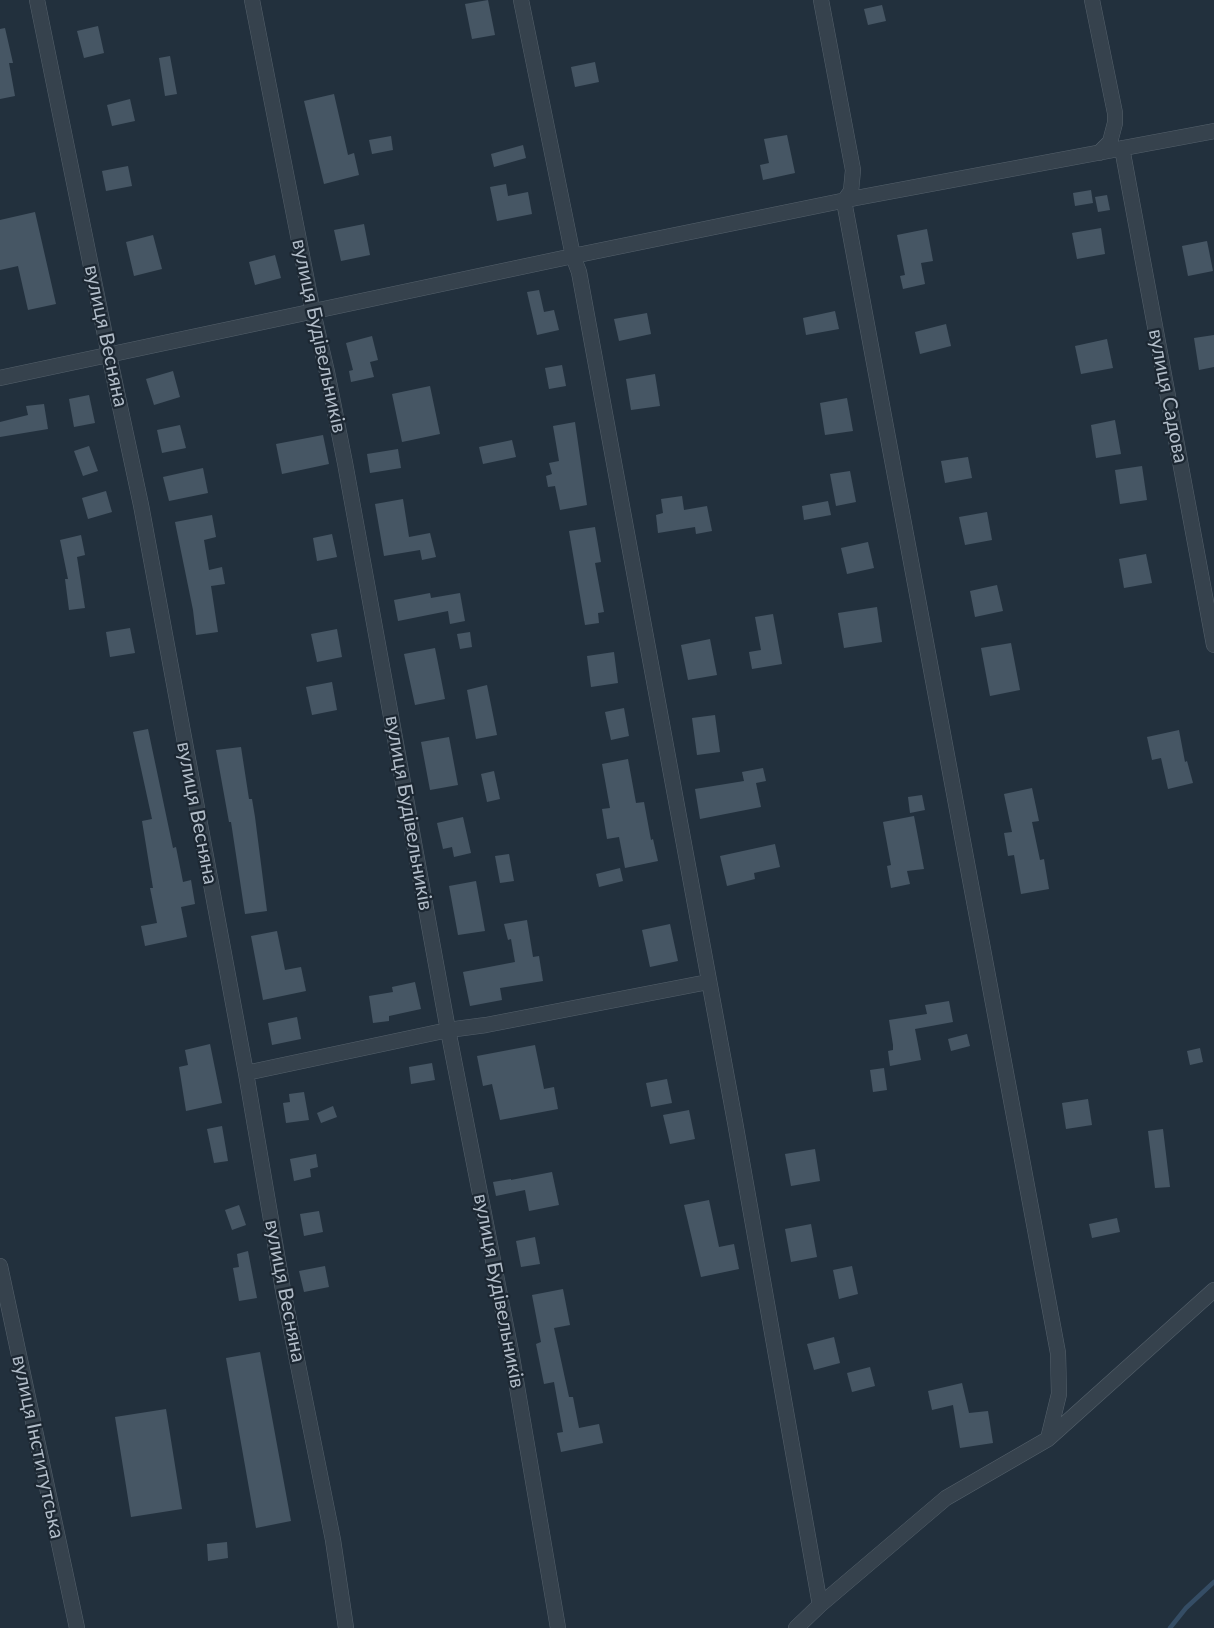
<!DOCTYPE html>
<html>
<head>
<meta charset="utf-8">
<style>
  body { margin:0 }
  canvas { display:block; background:#22303d }
</style>
</head>
<body>
<canvas width="1214" height="1628"></canvas>
<script>
const ctx = document.querySelector('canvas').getContext('2d');
ctx.lineJoin = 'round';
function toPath(rows) {
  const path = new Path2D();
  for (const r of rows) {
    path.moveTo(r[0], r[1]);
    for (let i = 2; i < r.length; i += 2) path.lineTo(r[i], r[i + 1]);
  }
  return path;
}
function stroke(path, color, width, dash) {
  ctx.strokeStyle = color;
  ctx.lineWidth = width;
  ctx.lineCap = dash ? 'butt' : 'round';
  ctx.setLineDash(dash || []);
  ctx.stroke(path);
}
function paint(path, color) {
  ctx.fillStyle = color;
  ctx.fill(path, 'evenodd');
}
function drawText(font, color, halo, rows, align = 'center') {
  ctx.font = font + ' Lato,sans-serif';
  ctx.lineWidth = 4.5;
  ctx.setLineDash([]);
  ctx.textBaseline = 'middle';
  ctx.strokeStyle = halo;
  ctx.fillStyle = color;
  for (const [text, x, y, turn = 0] of rows) {
    ctx.save();
    ctx.translate(x, y);
    ctx.rotate((+turn || 0) * Math.PI / 180);
    ctx.textAlign = isNaN(turn) ? turn : align;
    if (halo) ctx.strokeText(text, 0, 0);
    ctx.fillText(text, 0, 0);
    ctx.restore();
  }
}
const stream = toPath([
  [1170,1628,1186,1608,1214,1582]
]);
const building = toPath([
  [488,0,495,35,472,39,465,4],
  [882,5,886,21,868,25,864,9],
  [98,26,104,53,84,58,77,31],
  [5,28,13,63,9,63,15,96,0,99,0,29],
  [170,56,177,94,165,96,159,58],
  [595,62,599,82,575,87,571,67],
  [334,94,348,155,354,153,359,175,324,184,304,101],
  [130,99,135,121,112,126,107,105],
  [787,135,795,173,763,180,760,165,769,163,764,139],
  [391,136,393,150,372,154,369,140],
  [523,145,526,158,494,167,491,154],
  [128,166,132,186,106,191,102,171],
  [506,184,508,196,528,192,532,214,497,221,490,187],
  [1091,190,1093,203,1075,206,1073,193],
  [1107,195,1110,210,1098,212,1095,197],
  [35,212,56,304,28,310,18,266,0,270,0,220],
  [364,224,370,255,341,261,334,230],
  [1101,228,1105,254,1077,259,1072,233],
  [927,229,933,261,921,263,925,284,903,289,900,276,905,275,897,235],
  [153,235,162,269,134,276,126,242],
  [1207,241,1213,271,1188,276,1182,246],
  [275,255,281,278,255,285,249,262],
  [539,290,544,312,554,310,559,330,537,335,527,292],
  [835,311,839,329,806,335,803,318],
  [647,313,651,334,619,341,614,319],
  [946,324,951,346,920,354,915,332],
  [1214,335,1214,367,1199,370,1194,338],
  [372,336,378,360,370,362,374,377,351,382,349,371,353,370,346,343],
  [1107,339,1113,368,1081,374,1075,346],
  [562,365,566,386,549,389,545,368],
  [173,371,180,397,154,405,146,379],
  [655,374,660,406,631,410,626,379],
  [430,386,440,434,402,442,392,394],
  [89,395,95,423,74,427,69,399],
  [847,398,853,431,825,435,820,403],
  [44,404,48,429,0,437,0,422,28,415,26,406],
  [1115,420,1121,454,1096,458,1091,425],
  [575,422,587,505,560,510,555,486,548,487,546,476,552,474,549,463,559,461,553,426],
  [180,425,186,448,162,453,157,430],
  [323,435,329,464,282,474,276,444],
  [512,440,516,457,483,464,479,447],
  [89,446,98,471,83,476,74,451],
  [398,449,401,468,370,473,367,454],
  [968,457,972,478,945,483,941,461],
  [1142,466,1147,500,1120,504,1115,470],
  [203,468,208,493,169,501,163,477],
  [850,471,856,502,836,506,830,474],
  [106,491,112,512,88,519,82,498],
  [682,496,684,510,707,506,712,531,696,534,695,527,658,533,656,515,663,513,661,499],
  [403,499,409,537,430,533,436,557,422,560,420,550,384,556,375,504],
  [828,501,831,515,804,520,802,506],
  [987,512,992,540,965,545,959,517],
  [212,515,216,537,204,540,209,570,222,567,225,584,211,586,218,632,196,635,193,610,175,522],
  [595,527,601,562,595,563,604,612,598,613,599,623,585,625,569,531],
  [332,534,337,557,317,561,313,538],
  [81,535,85,555,77,557,85,608,69,610,65,579,68,579,60,540],
  [868,542,874,568,847,574,841,548],
  [1146,554,1152,583,1124,588,1119,559],
  [997,585,1003,611,975,617,970,591],
  [430,593,431,598,460,593,465,621,450,624,448,611,398,621,394,600],
  [877,607,882,642,844,648,838,613],
  [773,614,782,664,752,669,749,652,761,650,755,617],
  [130,628,135,653,110,657,106,632],
  [337,629,342,657,317,662,311,634],
  [470,632,472,647,460,649,457,634],
  [710,639,717,675,688,680,681,645],
  [1011,643,1020,690,990,696,981,648],
  [435,648,445,699,415,705,404,654],
  [614,652,618,683,591,687,587,656],
  [332,682,337,710,312,715,306,687],
  [487,685,497,735,476,739,467,690],
  [624,708,629,736,611,740,605,712],
  [715,715,720,752,697,755,692,718],
  [148,729,173,848,176,847,183,882,191,880,195,904,181,907,187,937,145,946,141,926,157,923,150,888,153,888,142,821,152,819,133,732],
  [1179,730,1185,762,1187,761,1193,783,1168,789,1161,758,1152,760,1147,737],
  [449,737,458,785,430,790,421,742],
  [241,747,249,799,252,799,255,817,267,911,245,914,231,822,229,822,216,750],
  [628,759,636,803,644,802,651,840,653,839,658,861,625,868,619,837,607,839,602,809,610,808,602,764],
  [763,768,766,781,756,783,761,807,700,819,695,789,744,781,742,772],
  [494,771,500,799,487,802,481,774],
  [1032,788,1039,821,1032,822,1040,860,1044,859,1049,889,1021,894,1014,855,1008,856,1004,833,1012,832,1004,794],
  [922,795,925,810,910,813,908,797],
  [914,816,924,869,907,871,910,884,891,888,887,866,891,865,883,822],
  [463,817,471,853,454,857,452,847,443,849,437,823],
  [775,844,780,867,754,873,755,879,727,886,720,856],
  [509,854,514,881,500,883,495,856],
  [620,868,623,881,599,887,596,874],
  [476,881,485,931,458,935,449,886],
  [527,920,533,957,539,956,543,981,500,988,502,1000,470,1006,463,972,515,962,511,939,508,940,504,924],
  [670,924,678,961,650,967,642,930],
  [277,931,285,970,301,967,306,991,263,1000,251,936],
  [415,982,421,1009,389,1016,389,1021,373,1023,369,996,393,992,392,987],
  [949,1001,953,1022,915,1029,921,1060,890,1066,888,1051,893,1050,893,1045,889,1020,927,1014,925,1005],
  [297,1017,301,1039,272,1045,268,1023],
  [967,1034,970,1046,951,1051,948,1039],
  [210,1044,222,1103,186,1111,179,1067,188,1065,185,1050],
  [535,1045,544,1089,554,1087,558,1109,500,1120,492,1084,483,1086,477,1056],
  [1200,1048,1203,1062,1190,1065,1187,1051],
  [432,1063,435,1080,411,1084,409,1067],
  [884,1068,887,1090,873,1092,870,1070],
  [667,1079,672,1103,651,1107,646,1083],
  [304,1092,309,1120,286,1123,283,1103,290,1102,289,1094],
  [1088,1099,1092,1125,1066,1129,1062,1103],
  [333,1106,337,1117,321,1123,317,1113],
  [689,1110,695,1139,670,1144,663,1115],
  [222,1126,228,1161,214,1163,207,1129],
  [1163,1129,1170,1187,1155,1188,1148,1131],
  [815,1149,820,1181,791,1186,785,1154],
  [316,1154,318,1167,310,1169,311,1177,294,1181,290,1159],
  [552,1172,559,1205,529,1211,525,1190,496,1196,493,1182,511,1179,511,1180],
  [709,1200,719,1247,734,1244,739,1269,701,1277,684,1205],
  [239,1205,246,1225,232,1230,225,1210],
  [319,1211,323,1232,304,1236,300,1214],
  [1117,1218,1120,1232,1092,1238,1089,1224],
  [811,1224,817,1257,791,1262,785,1229],
  [535,1237,540,1264,521,1267,516,1241],
  [248,1251,257,1298,239,1301,233,1268,239,1267,237,1254],
  [325,1266,329,1287,304,1292,299,1271],
  [852,1266,858,1294,839,1299,833,1270],
  [563,1289,570,1325,554,1328,569,1397,573,1397,579,1428,599,1424,603,1443,561,1452,557,1433,563,1432,554,1382,544,1384,536,1344,541,1342,532,1295],
  [834,1337,840,1363,814,1370,807,1344],
  [260,1352,291,1521,256,1528,226,1358],
  [870,1367,875,1386,852,1392,847,1373],
  [962,1383,969,1413,988,1411,993,1443,960,1448,953,1405,932,1410,928,1391],
  [166,1409,182,1509,131,1517,115,1417],
  [227,1542,228,1558,208,1561,207,1544]
]);
const minor = toPath([
  [37,0,109,355,141,505,246,1073,283,1290,333,1540,346,1628],
  [252,0,313,312,327,372,345,463,448,1030,512,1357,558,1628],
  [521,0,573,256,579,272,592,343,735,1122,820,1605],
  [821,0,853,170,851,191,844,201,1058,1353,1059,1394,1048,1439],
  [1092,0,1115,113,1115,123,1110,142,1099,153],
  [1122,148,1214,645],
  [0,378,573,256,856,198,1214,131],
  [246,1073,448,1030,486,1025,708,982],
  [0,1266,77,1628],
  [796,1628,820,1605,946,1498,1048,1439,1214,1290]
]);
const streetNames = [
  ["вулиця Весняна",106,336,78],
  ["вулиця Будівельників",319,336,78],
  ["вулиця Садова",1168,396,79],
  ["вулиця Весняна",197,813,79],
  ["вулиця Будівельників",409,813,80],
  ["вулиця Весняна",285,1291,79],
  ["вулиця Будівельників",499,1291,79],
  ["вулиця Інститутська",38,1447,78]
];
stroke(stream, '#354d65', 4.5);
paint(building, '#465664');
stroke(minor, '#54606b', 16);
stroke(minor, '#36424d', 15);
drawText('20px', '#b2bdc9', '#1c2732', streetNames);
</script>
</body>
</html>
